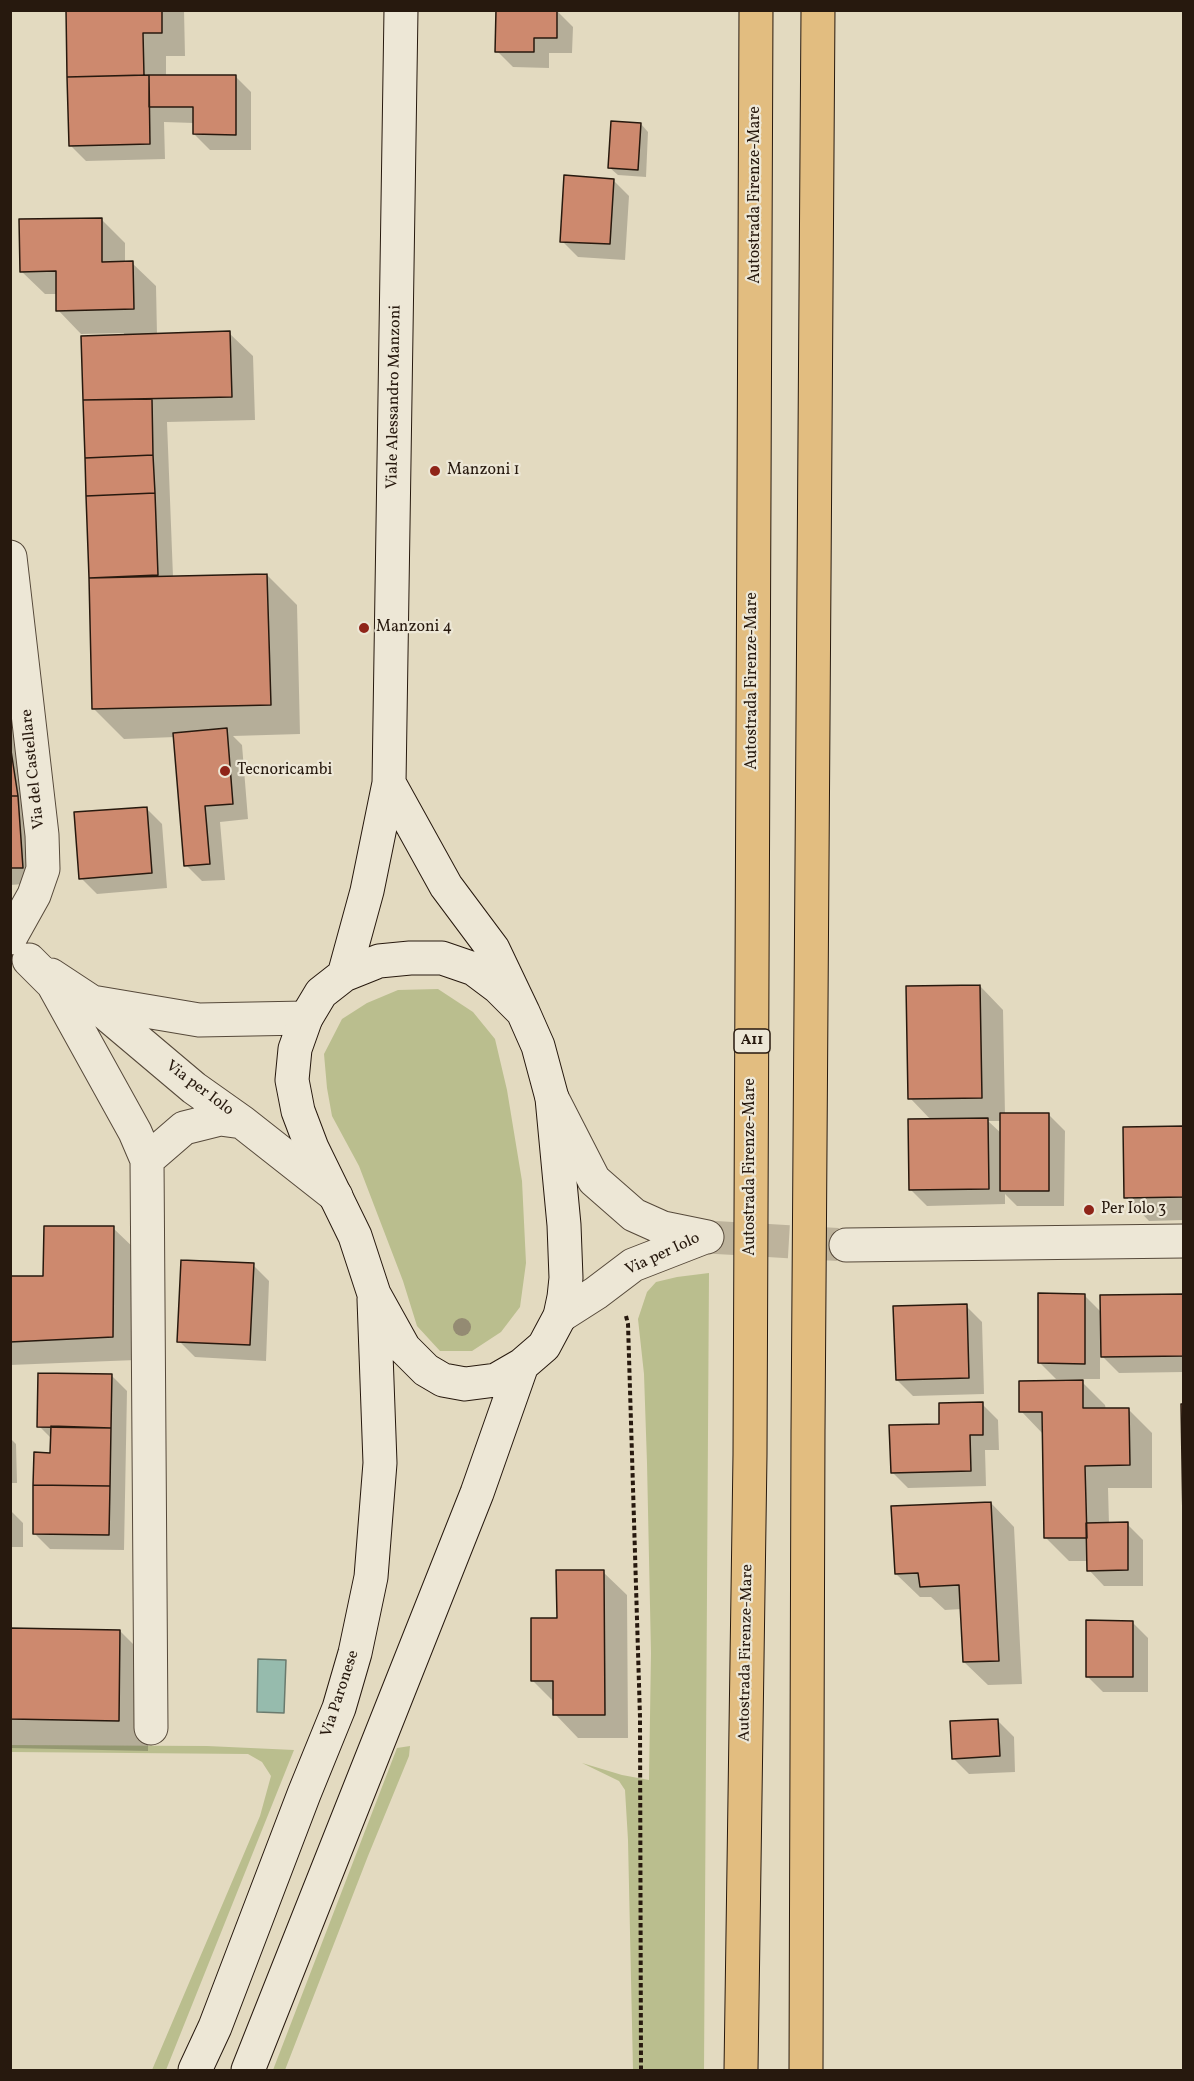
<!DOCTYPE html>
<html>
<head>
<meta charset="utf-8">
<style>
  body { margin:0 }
  #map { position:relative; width:1194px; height:2081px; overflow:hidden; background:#e3dac0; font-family:Vollkorn,serif }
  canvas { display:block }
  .frame { position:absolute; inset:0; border:12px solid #27190e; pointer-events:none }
</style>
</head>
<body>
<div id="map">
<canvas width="1194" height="2081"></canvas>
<div class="frame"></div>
</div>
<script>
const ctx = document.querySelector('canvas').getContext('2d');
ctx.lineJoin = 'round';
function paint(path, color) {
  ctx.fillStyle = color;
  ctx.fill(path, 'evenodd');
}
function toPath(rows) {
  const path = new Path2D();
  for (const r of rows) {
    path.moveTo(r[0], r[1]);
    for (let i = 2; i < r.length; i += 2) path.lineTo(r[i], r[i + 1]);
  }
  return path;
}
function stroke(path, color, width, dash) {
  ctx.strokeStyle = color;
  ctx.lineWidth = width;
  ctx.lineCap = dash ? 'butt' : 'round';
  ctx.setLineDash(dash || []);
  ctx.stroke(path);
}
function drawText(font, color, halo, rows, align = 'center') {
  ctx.font = font + ' Vollkorn,serif';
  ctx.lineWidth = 4.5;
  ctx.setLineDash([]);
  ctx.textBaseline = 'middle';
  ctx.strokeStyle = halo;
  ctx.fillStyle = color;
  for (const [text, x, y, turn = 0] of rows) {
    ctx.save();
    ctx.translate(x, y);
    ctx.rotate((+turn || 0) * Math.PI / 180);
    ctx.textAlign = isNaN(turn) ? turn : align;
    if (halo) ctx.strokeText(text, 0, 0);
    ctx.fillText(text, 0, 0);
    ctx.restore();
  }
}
const green = toPath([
  [438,989,473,1012,495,1039,507,1090,522,1181,526,1263,520,1307,501,1332,472,1351,440,1351,417,1326,403,1281,359,1166,332,1116,327,1088,324,1054,342,1019,367,1003,398,990],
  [709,1273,704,2070,633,2070,628,1840,625,1790,619,1781,582,1763,622,1775,649,1780,651,1653,647,1463,644,1374,638,1319,647,1292,656,1282,677,1277],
  [11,1745,207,1746,294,1750,166,2070,152,2070,260,1816,271,1776,262,1762,248,1754,11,1752],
  [410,1746,409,1756,368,1856,285,2070,273,2070,397,1748]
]);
const water = toPath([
  [258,1659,286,1660,284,1713,257,1712,258,1659]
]);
const shadow = toPath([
  [68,10,184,10,185,56,166,56,166,77,235,76,251,92,251,150,210,150,194,134,194,123,164,122,165,159,86,161,70,145],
  [557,11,573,27,572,53,549,53,549,68,513,67,497,51],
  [641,124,648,132,646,177,618,175,610,168],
  [613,180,629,196,625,260,578,257,562,241],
  [101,219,125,243,125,263,132,263,156,286,157,335,229,333,253,356,255,420,167,422,173,577,267,575,297,605,300,734,233,736,242,745,248,819,220,822,225,880,202,881,186,865,175,737,124,739,94,709,83,337,124,336,124,333,81,334,58,310,58,294,45,294,21,271],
  [10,700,38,883,10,885],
  [146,808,162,824,167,888,97,894,81,878],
  [980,986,1003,1010,1005,1115,1049,1115,1065,1131,1064,1206,1017,1206,1005,1194,1005,1204,927,1206,911,1190,932,1121,910,1098],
  [988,1121,1002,1121,1002,1134],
  [1184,1127,1184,1220,1149,1221,1126,1197],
  [113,1228,137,1251,136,1360,10,1365,10,1278,44,1277],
  [253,1265,269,1281,266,1361,195,1357,179,1341],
  [1084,1295,1102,1313,1184,1295,1184,1372,1119,1373,1100,1354,1100,1379,1056,1379,1040,1363],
  [966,1306,982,1322,984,1394,913,1396,897,1380],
  [111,1375,127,1391,124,1550,50,1549,34,1533,52,1455,52,1439,39,1426],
  [1082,1382,1105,1405,1106,1410,1128,1409,1152,1433,1152,1488,1108,1488,1109,1524,1127,1524,1143,1540,1143,1586,1104,1586,1089,1570,1088,1561,1069,1561,1046,1538,1044,1435,1021,1411],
  [982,1404,998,1420,999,1450,985,1450,986,1486,908,1488,892,1472],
  [10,1438,16,1444,17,1483,10,1483],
  [991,1503,1014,1527,1022,1684,988,1685,964,1662,962,1609,945,1610,931,1597,920,1597,896,1574],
  [10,1510,23,1523,23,1547,10,1547],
  [603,1572,627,1595,628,1738,578,1738,555,1714,555,1703,533,1681,558,1619],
  [1132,1622,1148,1638,1148,1692,1103,1692,1087,1676],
  [10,1629,120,1631,150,1661,148,1751,10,1748],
  [998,1721,1014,1737,1015,1772,969,1774,953,1758]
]);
const building = toPath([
  [66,10,162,10,162,33,143,33,144,75,67,77,66,10],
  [496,10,557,10,557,38,534,38,534,52,495,52,496,10],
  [149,75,150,144,69,146,67,77,149,75],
  [149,75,236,75,236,135,193,134,193,107,149,107,149,75],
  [611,121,641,123,638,170,608,168,611,121],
  [564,175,614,179,610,244,560,242,564,175],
  [102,218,102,262,133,261,134,309,56,311,56,271,20,272,19,219,102,218],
  [230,331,232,397,83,400,81,336,230,331],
  [152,399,153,455,85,458,83,400,152,399],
  [153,455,155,493,86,496,85,458,153,455],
  [155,493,158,575,89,578,86,496,155,493],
  [267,574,271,705,92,709,89,578,267,574],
  [227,728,233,804,205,806,210,864,184,866,173,733,227,728],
  [10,744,18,796,10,796,10,744],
  [10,796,18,796,23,868,10,868,10,796],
  [147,807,152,873,79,879,74,812,147,807],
  [980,985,982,1098,908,1099,906,986,980,985],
  [1000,1113,1049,1113,1049,1191,1000,1191,1000,1113],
  [988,1118,989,1189,909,1190,908,1119,988,1118],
  [1184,1126,1184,1197,1124,1198,1123,1127,1184,1126],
  [44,1226,114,1226,113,1337,10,1342,10,1276,43,1276,44,1226],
  [181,1260,254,1263,250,1345,177,1342,181,1260],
  [1038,1293,1085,1294,1085,1364,1038,1363,1038,1293],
  [1184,1294,1184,1356,1101,1357,1100,1295,1184,1294],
  [967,1304,969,1378,896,1380,893,1306,967,1304],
  [38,1373,112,1374,111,1428,37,1427,38,1373],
  [1083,1380,1083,1408,1129,1408,1130,1465,1085,1466,1087,1538,1044,1538,1042,1412,1019,1412,1019,1381,1083,1380],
  [983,1402,983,1435,970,1435,971,1471,891,1473,889,1425,939,1424,939,1403,983,1402],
  [1181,1404,1184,1404,1184,1579,1181,1404],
  [51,1426,111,1428,110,1486,33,1485,34,1452,50,1453,51,1426],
  [33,1485,110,1486,109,1535,33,1534,33,1485],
  [991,1502,999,1661,963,1662,959,1585,920,1587,918,1573,895,1574,891,1506,991,1502],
  [1128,1522,1128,1570,1087,1571,1086,1523,1128,1522],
  [556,1570,604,1570,605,1715,553,1715,553,1681,531,1681,531,1618,557,1618,556,1570],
  [1086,1620,1133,1621,1133,1677,1086,1677,1086,1620],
  [10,1628,120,1630,119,1721,10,1719,10,1628],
  [998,1719,1000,1756,952,1759,950,1721,998,1719]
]);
const streetTunnel = toPath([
  [707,1237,846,1245]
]);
const path = toPath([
  [626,1316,628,1324,640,1717,641,2070]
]);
const street = toPath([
  [10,557,42,835,43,869,34,895,10,938],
  [29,960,53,984,135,1132,147,1160,151,1728],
  [51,975,92,1002,194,1088,242,1122,336,1196],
  [92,1002,199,1020,306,1018],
  [552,1098,594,1180,634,1215,663,1228,707,1237],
  [147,1160,184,1128,220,1119,242,1122],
  [846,1245,1184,1241],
  [560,1316,596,1293,633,1265,705,1237]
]);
const secondary = toPath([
  [389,783,446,886,493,949,523,1012,538,1046,552,1098,564,1225,566,1278,564,1297,560,1316,544,1346,522,1365,496,1380,465,1384,443,1380,426,1370,404,1348,374,1294,355,1236,312,1148,298,1111,292,1080,295,1049,306,1018,321,993,344,975,379,961,410,958,442,958,474,969,498,987,523,1012],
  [344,975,367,891,389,783,401,10],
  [195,2070,215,2027,304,1794,339,1708,355,1653,371,1577,380,1463,374,1299],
  [248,2070,477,1493,522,1365]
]);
const highway = toPath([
  [741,2070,750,1455,756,10],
  [806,2070,808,1429,818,10]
]);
const trees = [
  [462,1327]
];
const markers = [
  [435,471,6,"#8f2418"],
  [364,628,6,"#8f2418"],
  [225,771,6,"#8f2418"],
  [1089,1210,6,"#8f2418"]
];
const shields = [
  [752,1041,36]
];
const shieldNames = [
  ["A11",752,1041]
];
const streetNames = [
  ["Autostrada Firenze-Mare",756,195,-90],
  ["Viale Alessandro Manzoni",395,397,-89],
  ["Autostrada Firenze-Mare",753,681,-90],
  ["Via del Castellare",34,769,-96],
  ["Via per Iolo",199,1089,37],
  ["Autostrada Firenze-Mare",751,1167,-90],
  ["Via per Iolo",663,1255,-25],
  ["Autostrada Firenze-Mare",747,1653,-89],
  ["Via Paronese",341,1694,-72]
];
const poiNames = [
  ["Manzoni 1",447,471],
  ["Manzoni 4",376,628],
  ["Tecnoricambi",237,771],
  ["Per Iolo 3",1101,1210]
];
paint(green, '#babe8e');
paint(water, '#96bbad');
stroke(water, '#6a7a6d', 1.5);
paint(shadow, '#0003');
paint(building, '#cd896e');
stroke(building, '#27190e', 1.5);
stroke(streetTunnel, '#bdb39c', 33, [33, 16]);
stroke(street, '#56493a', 35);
stroke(secondary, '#27190e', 35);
stroke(highway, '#27190e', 35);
stroke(path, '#27190e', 4, [4.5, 3]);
stroke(street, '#ede7d6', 33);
stroke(secondary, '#ede7d6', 33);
stroke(highway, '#e2bd80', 33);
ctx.fillStyle = '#948b73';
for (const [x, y] of trees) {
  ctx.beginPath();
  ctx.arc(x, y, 9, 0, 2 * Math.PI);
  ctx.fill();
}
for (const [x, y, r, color] of markers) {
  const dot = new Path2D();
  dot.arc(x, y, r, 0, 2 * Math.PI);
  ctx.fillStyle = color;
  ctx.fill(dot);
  stroke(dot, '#ede7d6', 2);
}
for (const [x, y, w] of shields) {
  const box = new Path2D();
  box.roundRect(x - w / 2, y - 12, w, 24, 4.5);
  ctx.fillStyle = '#ede7d6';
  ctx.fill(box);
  stroke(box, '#27190e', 1.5);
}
drawText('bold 15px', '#27190e', null, shieldNames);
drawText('16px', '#27190e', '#ede7d6', streetNames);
drawText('16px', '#27190e', '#ede7d6', poiNames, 'left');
</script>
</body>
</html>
